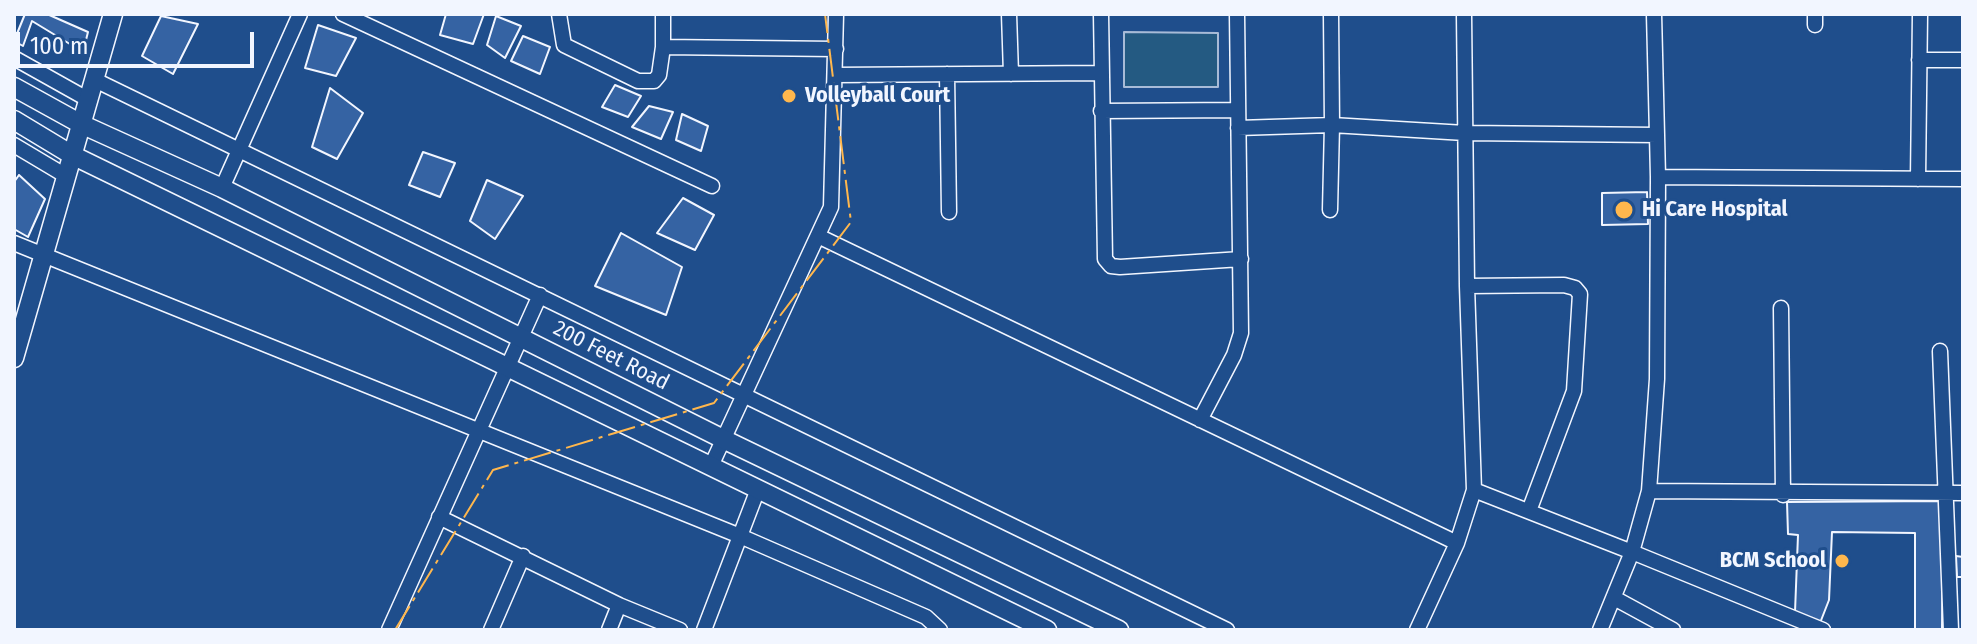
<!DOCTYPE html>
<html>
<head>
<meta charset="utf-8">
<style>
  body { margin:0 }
  #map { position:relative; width:1977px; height:644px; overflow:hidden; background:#1f4e8c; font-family:"Fira Sans Condensed",sans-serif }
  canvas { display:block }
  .frame { position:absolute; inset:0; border:16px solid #f2f6ff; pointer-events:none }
  .scale { position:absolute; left:16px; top:32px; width:238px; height:36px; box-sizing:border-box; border:4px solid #f2f6ff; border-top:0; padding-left:10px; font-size:24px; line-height:28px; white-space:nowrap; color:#f2f6ff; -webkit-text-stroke:6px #1f4e8c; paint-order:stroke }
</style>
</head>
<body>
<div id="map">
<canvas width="1977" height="644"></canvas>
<div class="frame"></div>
<div class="scale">100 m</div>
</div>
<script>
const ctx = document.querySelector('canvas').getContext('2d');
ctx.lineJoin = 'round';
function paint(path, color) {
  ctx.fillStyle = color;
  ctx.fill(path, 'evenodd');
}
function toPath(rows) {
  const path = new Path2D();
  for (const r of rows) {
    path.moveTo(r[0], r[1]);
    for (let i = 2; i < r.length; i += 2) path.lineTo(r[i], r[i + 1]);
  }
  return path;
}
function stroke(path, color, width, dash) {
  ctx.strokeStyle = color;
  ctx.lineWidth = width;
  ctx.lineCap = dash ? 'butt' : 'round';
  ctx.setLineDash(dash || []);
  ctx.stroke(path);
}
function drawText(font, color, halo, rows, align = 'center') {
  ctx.font = font + ' "Fira Sans Condensed",sans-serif';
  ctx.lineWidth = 6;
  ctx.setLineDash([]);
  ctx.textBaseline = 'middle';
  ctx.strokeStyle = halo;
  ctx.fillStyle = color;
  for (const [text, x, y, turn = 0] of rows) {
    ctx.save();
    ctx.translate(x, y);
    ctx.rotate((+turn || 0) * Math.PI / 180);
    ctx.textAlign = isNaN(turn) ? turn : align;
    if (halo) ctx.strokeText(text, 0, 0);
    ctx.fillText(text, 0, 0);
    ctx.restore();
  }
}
const green = toPath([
  [1124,32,1218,33,1218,87,1124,87,1124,32]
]);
const building = toPath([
  [25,14,47,14,88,32,83,52,32,21,23,46,14,41,25,14],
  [446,14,484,14,473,44,440,35,446,14],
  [161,16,198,24,173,74,142,56,161,16],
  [496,16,521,26,505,58,487,45,496,16],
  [318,25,356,38,336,76,305,68,318,25],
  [523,36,550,47,540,74,511,61,523,36],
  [615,85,641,96,628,117,602,107,615,85],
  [330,88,363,113,337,159,312,147,330,88],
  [649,106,673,112,661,139,632,127,649,106],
  [682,114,708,126,701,151,676,140,682,114],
  [423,152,455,163,440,197,409,185,423,152],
  [19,175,45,199,28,237,14,229,14,182,19,175],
  [487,180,523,196,495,239,470,221,487,180],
  [1647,192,1648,224,1602,225,1602,193,1647,192],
  [683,198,714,215,695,250,657,233,683,198],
  [621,233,682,267,666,315,595,286,621,233],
  [1943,501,1942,630,1915,630,1915,533,1832,532,1829,600,1820,623,1795,612,1798,535,1788,534,1787,502,1943,501],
  [1956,556,1963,557,1963,577,1957,577,1956,556]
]);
const minor = toPath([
  [343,14,712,186],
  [559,14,564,45,638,81,654,81,659,75,663,47],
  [663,14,663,47,836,49],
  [1009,14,1011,74],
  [1101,14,1105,259,1111,266,1120,267,1241,259],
  [1331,14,1332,125,1465,133,1657,135,1658,177,1963,179],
  [1464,14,1467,286,1474,490],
  [1654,14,1657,135],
  [1815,25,1815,14],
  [14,58,89,100],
  [1919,60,1963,60],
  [947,74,949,212],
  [835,75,1100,73],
  [95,80,1227,630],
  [1101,111,1238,110],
  [1238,128,1332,125,1330,210],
  [14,145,66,176],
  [1658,177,1657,379,1649,491,1632,552,1823,630],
  [1918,179,1920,14],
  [222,188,300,14],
  [818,236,1457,543],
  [14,243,740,536,926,617,940,630],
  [1467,286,1564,285,1575,288,1580,294,1574,391,1529,511],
  [1781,308,1783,495],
  [1940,351,1951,630],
  [1200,420,1234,355,1241,333,1237,14],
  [711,466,831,207,836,14],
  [1649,491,1963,493],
  [439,517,619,605,609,630],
  [1616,599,1673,630],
  [619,605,680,630],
  [389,630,540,295],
  [491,630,523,556],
  [704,630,758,489],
  [1417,630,1457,543,1474,490,1632,552,1600,630]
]);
const tertiary = toPath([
  [14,87,81,124,222,188,723,439,1119,630],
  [14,120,72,155,1047,630],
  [14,358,113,14]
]);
const power = toPath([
  [395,630,493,470,714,403,851,222,825,14]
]);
const markers = [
  [789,96,8,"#ffb74d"],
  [1624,210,10,"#ffb74d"],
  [1842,561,8,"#ffb74d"]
];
const poiNames = [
  ["Volleyball Court",805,96],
  ["Hi Care Hospital",1642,210],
  ["BCM School",1826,561,"right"]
];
const streetNames = [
  ["200 Feet Road",611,356,27]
];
paint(green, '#245a82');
stroke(green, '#a8bbd7', 2);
paint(building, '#3563a3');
stroke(building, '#f2f6ff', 2);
stroke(minor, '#f2f6ff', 17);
stroke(tertiary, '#f2f6ff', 21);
stroke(minor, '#1f4e8c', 14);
stroke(tertiary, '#1f4e8c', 18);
stroke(power, '#ffb74d', 2, [28, 6, 4, 6]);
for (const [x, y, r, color] of markers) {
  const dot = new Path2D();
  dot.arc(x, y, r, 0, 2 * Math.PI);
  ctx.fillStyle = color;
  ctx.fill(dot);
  stroke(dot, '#1f4e8c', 3);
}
drawText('bold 22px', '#f2f6ff', '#1f4e8c', poiNames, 'left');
drawText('22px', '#f2f6ff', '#1f4e8c', streetNames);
</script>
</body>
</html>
